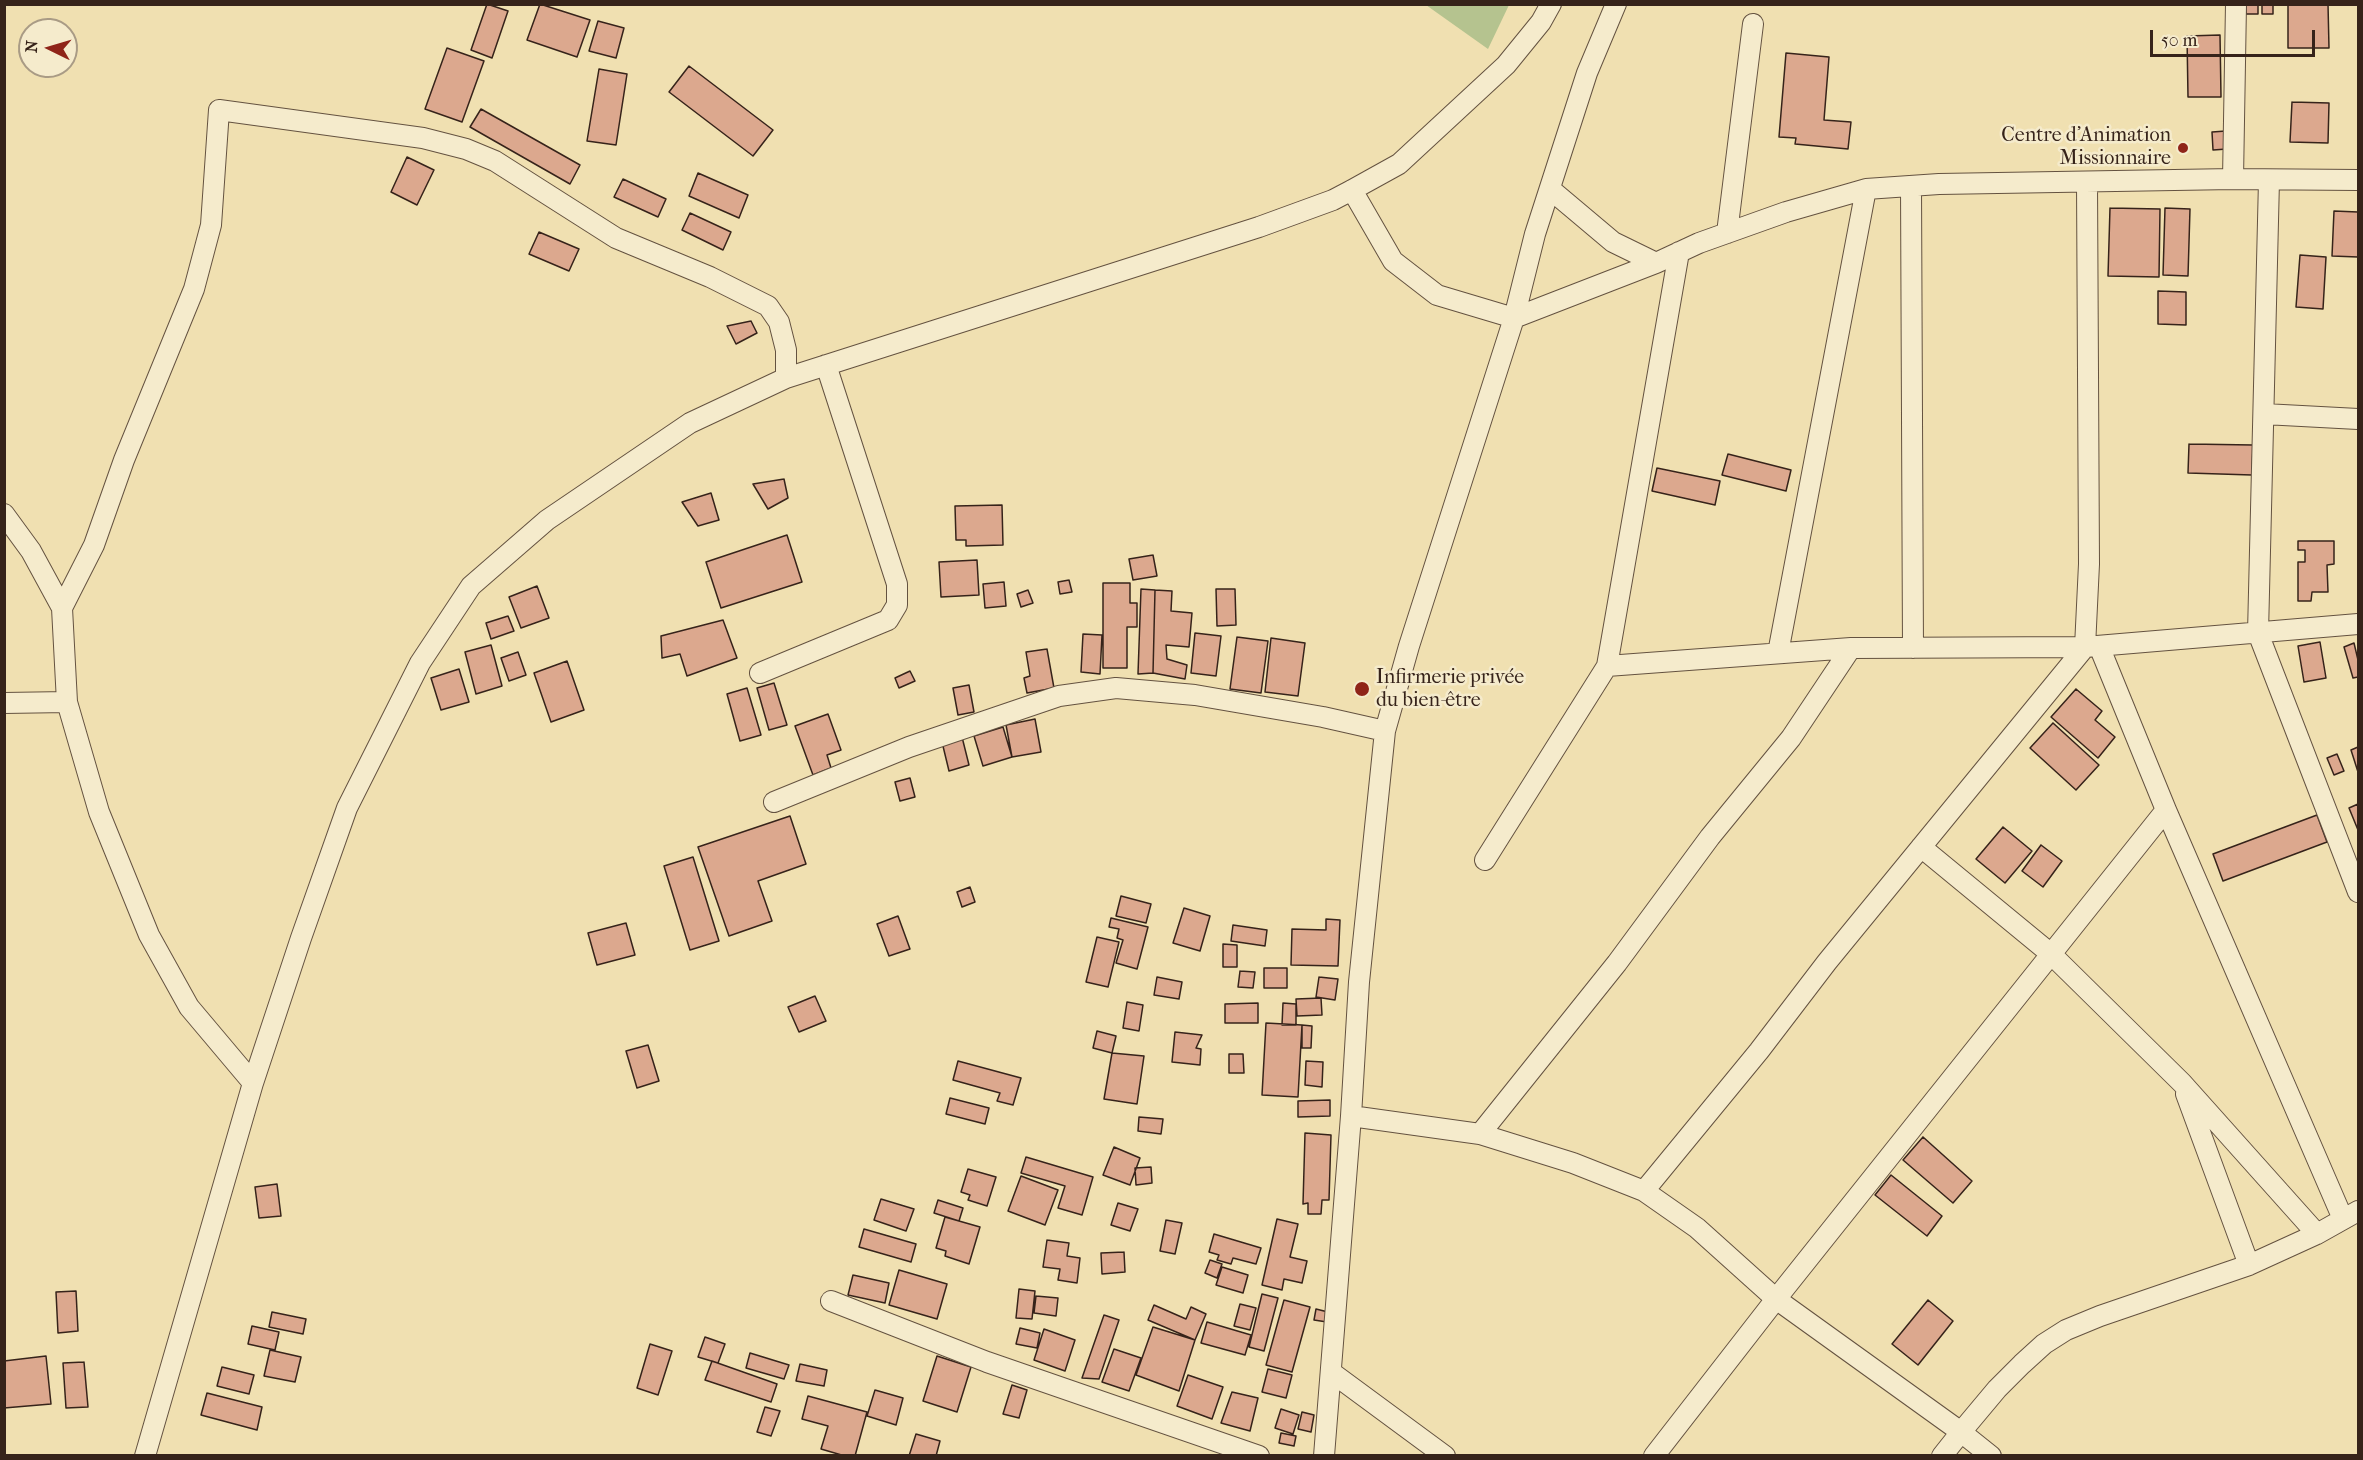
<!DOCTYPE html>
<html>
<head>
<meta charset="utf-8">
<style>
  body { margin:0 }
  #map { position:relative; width:2363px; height:1460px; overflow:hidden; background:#f0e0b1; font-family:"IM FELL French Canon",serif }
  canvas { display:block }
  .frame { position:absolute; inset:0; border:6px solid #36231a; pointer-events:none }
  .north { position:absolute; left:18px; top:18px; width:60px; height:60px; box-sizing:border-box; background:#f5ebcc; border:2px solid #a99b85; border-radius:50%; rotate:275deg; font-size:16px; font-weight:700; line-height:24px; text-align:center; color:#36231a }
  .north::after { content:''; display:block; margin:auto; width:21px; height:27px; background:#8f2418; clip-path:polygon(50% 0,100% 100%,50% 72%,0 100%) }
  .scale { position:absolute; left:2150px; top:30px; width:165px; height:27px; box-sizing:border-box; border:3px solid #36231a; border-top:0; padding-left:8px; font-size:18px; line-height:21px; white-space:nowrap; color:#36231a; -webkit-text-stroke:4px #f5ebcc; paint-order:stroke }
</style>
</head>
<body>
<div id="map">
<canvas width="2363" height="1460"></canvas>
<div class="frame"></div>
<div class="north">N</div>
<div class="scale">50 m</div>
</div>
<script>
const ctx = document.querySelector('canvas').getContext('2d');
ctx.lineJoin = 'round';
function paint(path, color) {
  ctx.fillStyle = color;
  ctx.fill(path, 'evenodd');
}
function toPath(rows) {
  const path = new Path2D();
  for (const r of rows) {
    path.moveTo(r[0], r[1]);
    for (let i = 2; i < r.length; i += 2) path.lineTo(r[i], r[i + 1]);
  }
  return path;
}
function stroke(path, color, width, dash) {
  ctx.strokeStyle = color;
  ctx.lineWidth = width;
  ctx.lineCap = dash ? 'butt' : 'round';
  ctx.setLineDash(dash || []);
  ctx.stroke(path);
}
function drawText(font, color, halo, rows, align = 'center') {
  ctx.font = font + ' "IM FELL French Canon",serif';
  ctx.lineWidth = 5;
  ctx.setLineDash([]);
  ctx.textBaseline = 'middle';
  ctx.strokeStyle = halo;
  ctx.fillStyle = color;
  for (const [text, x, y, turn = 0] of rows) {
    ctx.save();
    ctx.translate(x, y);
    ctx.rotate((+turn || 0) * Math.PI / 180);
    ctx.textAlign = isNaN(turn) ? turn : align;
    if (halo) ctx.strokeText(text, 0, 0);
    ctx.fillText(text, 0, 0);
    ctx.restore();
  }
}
const green = toPath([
  [1426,5,1509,5,1488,49]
]);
const building = toPath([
  [487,4,508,11,492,58,471,50,487,4],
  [540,4,590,20,577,57,527,40,540,4],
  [2246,4,2258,4,2258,14,2246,14,2246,4],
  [2262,4,2273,4,2273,14,2262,14,2262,4],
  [2288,4,2328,4,2329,48,2288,48,2288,4],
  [598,21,624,28,616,58,589,51,598,21],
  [2220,35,2221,97,2188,97,2187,36,2220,35],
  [447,48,484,61,462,122,425,109,447,48],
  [1786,53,1829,57,1824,120,1851,122,1848,149,1795,144,1796,138,1779,137,1786,53],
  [689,66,773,130,753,156,669,92,689,66],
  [599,69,627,74,616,145,587,141,599,69],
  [2292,102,2329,103,2328,143,2290,142,2292,102],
  [481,109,580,165,570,184,470,127,481,109],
  [2226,131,2227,149,2213,150,2212,132,2226,131],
  [407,157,434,170,417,205,391,192,407,157],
  [698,173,748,195,739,218,689,196,698,173],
  [623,179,666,199,658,217,614,197,623,179],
  [2110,208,2160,209,2159,277,2108,276,2110,208],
  [2165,208,2190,209,2188,276,2163,275,2165,208],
  [2334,211,2358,212,2358,257,2332,256,2334,211],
  [690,213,731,232,723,250,682,230,690,213],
  [539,232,579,249,569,271,529,254,539,232],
  [2300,255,2326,257,2323,309,2296,307,2300,255],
  [2158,291,2186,292,2186,325,2158,324,2158,291],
  [751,321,757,333,736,344,727,326,751,321],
  [2189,444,2253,445,2252,475,2188,473,2189,444],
  [1728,454,1791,470,1786,491,1722,475,1728,454],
  [1657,468,1720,481,1715,505,1652,491,1657,468],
  [784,479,788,498,768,509,753,484,784,479],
  [711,493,719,520,698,526,682,502,711,493],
  [1002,505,1003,545,966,546,966,540,956,540,955,506,1002,505],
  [787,535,802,582,721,608,706,562,787,535],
  [2298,541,2334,541,2334,564,2327,565,2328,592,2312,592,2311,601,2298,601,2298,562,2305,562,2305,550,2298,550,2298,541],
  [1153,555,1157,576,1133,580,1129,559,1153,555],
  [977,560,979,595,941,597,939,562,977,560],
  [1069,580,1072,592,1060,594,1058,582,1069,580],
  [1004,582,1006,606,985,608,983,584,1004,582],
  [1103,583,1130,583,1130,603,1137,603,1137,627,1127,627,1127,668,1103,668,1103,583],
  [537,586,549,618,521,628,509,597,537,586],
  [1141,589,1155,590,1153,673,1138,674,1141,589],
  [1216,589,1235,589,1236,625,1217,626,1216,589],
  [1028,590,1033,603,1021,607,1017,594,1028,590],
  [1155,590,1172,591,1171,611,1192,613,1189,647,1166,645,1167,659,1187,665,1185,679,1153,673,1155,590],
  [508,616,514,631,491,639,486,623,508,616],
  [723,620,737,658,687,676,680,654,662,658,661,636,723,620],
  [1195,633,1221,636,1216,676,1191,673,1195,633],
  [1083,634,1102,635,1100,674,1081,672,1083,634],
  [1237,637,1268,641,1261,693,1230,689,1237,637],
  [1271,638,1305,643,1298,696,1265,692,1271,638],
  [2320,642,2326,678,2304,682,2298,646,2320,642],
  [2354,643,2358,660,2358,677,2353,678,2344,647,2354,643],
  [491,645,502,686,476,694,465,652,491,645],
  [1047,649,1054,688,1027,693,1024,678,1030,676,1026,652,1047,649],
  [518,652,526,675,509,681,501,658,518,652],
  [567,661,584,710,551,722,534,673,567,661],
  [459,669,469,702,441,710,431,678,459,669],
  [910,671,915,681,899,688,895,678,910,671],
  [774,683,787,725,769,730,757,688,774,683],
  [969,685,974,712,958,715,953,688,969,685],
  [747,688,761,735,740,741,727,694,747,688],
  [2076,689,2102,711,2095,720,2115,737,2098,758,2051,717,2076,689],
  [828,714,841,750,827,755,831,768,813,775,795,726,828,714],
  [1035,719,1041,752,1012,757,1006,725,1035,719],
  [2053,723,2099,765,2076,790,2030,748,2053,723],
  [1003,727,1012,757,983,766,974,736,1003,727],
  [962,737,969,765,949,771,942,742,962,737],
  [2358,747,2358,772,2351,750,2358,747],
  [2337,754,2344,771,2334,775,2327,758,2337,754],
  [910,778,915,797,900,801,895,782,910,778],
  [2358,804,2358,830,2349,808,2358,804],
  [2317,815,2327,842,2223,881,2213,854,2317,815],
  [790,816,806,864,758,881,772,921,729,936,698,847,790,816],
  [2003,827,2032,851,2005,883,1976,859,2003,827],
  [2041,845,2062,861,2043,887,2022,871,2041,845],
  [693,857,719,941,690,950,664,866,693,857],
  [970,887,975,902,962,907,957,892,970,887],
  [1121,896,1151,904,1146,923,1116,916,1121,896],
  [1184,908,1210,916,1200,951,1173,943,1184,908],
  [898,916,910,949,889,956,877,924,898,916],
  [1111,918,1148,927,1137,969,1116,963,1123,940,1117,938,1119,929,1109,927,1111,918],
  [1326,919,1340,920,1338,966,1291,965,1292,929,1326,930,1326,919],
  [626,923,635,955,597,965,588,933,626,923],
  [1233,925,1267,930,1265,946,1231,941,1233,925],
  [1097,937,1119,942,1108,987,1086,982,1097,937],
  [1223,944,1237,945,1237,967,1223,967,1223,944],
  [1264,968,1287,968,1287,988,1264,988,1264,968],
  [1240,971,1255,972,1253,988,1238,987,1240,971],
  [1157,977,1182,982,1179,999,1154,995,1157,977],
  [1319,977,1338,979,1335,1000,1316,997,1319,977],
  [815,996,826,1021,799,1032,788,1007,815,996],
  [1321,998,1322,1015,1297,1016,1296,999,1321,998],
  [1127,1002,1143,1005,1139,1031,1123,1028,1127,1002],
  [1258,1003,1258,1023,1225,1023,1225,1004,1258,1003],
  [1283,1003,1296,1004,1296,1025,1282,1025,1283,1003],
  [1266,1023,1302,1025,1298,1097,1262,1095,1266,1023],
  [1302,1025,1312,1026,1311,1048,1302,1048,1302,1025],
  [1097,1031,1116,1036,1112,1053,1093,1048,1097,1031],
  [1175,1032,1202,1035,1196,1048,1201,1049,1200,1065,1172,1062,1175,1032],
  [648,1045,659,1081,637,1088,626,1051,648,1045],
  [1112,1053,1144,1056,1137,1104,1104,1099,1112,1053],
  [1229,1054,1243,1054,1244,1073,1229,1073,1229,1054],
  [958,1061,1021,1078,1013,1105,997,1101,1000,1093,953,1080,958,1061],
  [1306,1061,1323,1062,1322,1087,1305,1085,1306,1061],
  [950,1098,989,1108,985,1124,946,1114,950,1098],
  [1330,1100,1330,1116,1298,1117,1298,1101,1330,1100],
  [1139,1117,1163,1119,1161,1134,1138,1131,1139,1117],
  [1305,1133,1331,1135,1329,1200,1322,1200,1321,1214,1308,1214,1308,1203,1303,1204,1305,1133],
  [1923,1137,1972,1181,1953,1203,1903,1160,1923,1137],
  [1114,1147,1140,1158,1130,1185,1103,1175,1114,1147],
  [1026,1157,1093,1177,1082,1215,1058,1208,1065,1186,1021,1173,1026,1157],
  [1151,1167,1152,1183,1136,1185,1135,1168,1151,1167],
  [968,1169,996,1177,987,1206,968,1200,970,1195,961,1192,968,1169],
  [1891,1175,1942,1216,1927,1236,1875,1195,1891,1175],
  [1021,1176,1058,1190,1045,1225,1008,1211,1021,1176],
  [277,1184,281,1216,259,1218,255,1187,277,1184],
  [881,1199,914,1209,906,1231,874,1220,881,1199],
  [938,1200,963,1208,959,1221,934,1213,938,1200],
  [1118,1203,1138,1209,1130,1231,1111,1225,1118,1203],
  [945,1217,980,1227,969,1264,945,1256,946,1251,936,1248,945,1217],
  [1277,1219,1298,1224,1290,1257,1307,1261,1302,1283,1284,1279,1282,1290,1262,1285,1277,1219],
  [1166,1220,1182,1223,1175,1254,1160,1251,1166,1220],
  [864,1229,916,1244,911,1262,859,1247,864,1229],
  [1214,1234,1261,1248,1256,1264,1233,1258,1231,1264,1217,1260,1219,1255,1209,1252,1214,1234],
  [1047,1240,1069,1243,1067,1256,1080,1258,1077,1283,1058,1280,1060,1269,1043,1267,1047,1240],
  [1124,1252,1125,1272,1102,1274,1101,1253,1124,1252],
  [1210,1260,1222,1264,1217,1278,1205,1273,1210,1260],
  [1222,1267,1248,1275,1243,1293,1216,1285,1222,1267],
  [899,1270,947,1284,937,1319,889,1305,899,1270],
  [853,1275,889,1283,885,1303,848,1295,853,1275],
  [1019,1289,1035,1291,1032,1319,1016,1318,1019,1289],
  [76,1291,78,1331,58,1333,56,1292,76,1291],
  [1262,1294,1278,1298,1264,1351,1249,1347,1262,1294],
  [1036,1296,1058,1298,1056,1316,1034,1313,1036,1296],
  [1284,1300,1310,1307,1292,1372,1266,1365,1284,1300],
  [1928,1300,1953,1321,1918,1365,1892,1344,1928,1300],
  [1240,1304,1256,1308,1250,1330,1234,1326,1240,1304],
  [1154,1305,1186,1319,1191,1307,1206,1314,1195,1340,1148,1320,1154,1305],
  [1316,1309,1328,1312,1327,1322,1314,1320,1316,1309],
  [272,1312,306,1319,303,1334,269,1327,272,1312],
  [1104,1315,1119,1320,1099,1379,1082,1378,1104,1315],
  [1207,1322,1251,1335,1245,1355,1201,1343,1207,1322],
  [252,1326,279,1332,275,1350,248,1344,252,1326],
  [1153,1327,1195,1340,1179,1391,1136,1375,1153,1327],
  [1020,1328,1040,1333,1037,1348,1016,1344,1020,1328],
  [1044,1329,1075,1340,1065,1371,1034,1360,1044,1329],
  [705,1337,725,1344,718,1363,698,1357,705,1337],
  [650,1344,672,1351,658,1395,637,1388,650,1344],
  [1114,1349,1141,1358,1129,1391,1102,1382,1114,1349],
  [270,1350,301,1357,295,1382,264,1376,270,1350],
  [750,1353,789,1365,784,1379,746,1368,750,1353],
  [46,1356,51,1404,4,1408,4,1361,46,1356],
  [937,1356,971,1367,957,1412,923,1401,937,1356],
  [712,1361,777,1384,771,1402,705,1380,712,1361],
  [84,1362,88,1407,66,1408,63,1363,84,1362],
  [800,1364,827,1370,824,1386,796,1381,800,1364],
  [222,1367,254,1375,249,1394,217,1386,222,1367],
  [1268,1369,1292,1375,1286,1398,1262,1392,1268,1369],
  [1188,1375,1223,1387,1212,1419,1177,1406,1188,1375],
  [1012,1385,1027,1390,1019,1418,1003,1414,1012,1385],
  [875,1390,903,1398,896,1425,867,1416,875,1390],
  [1232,1392,1258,1398,1250,1431,1221,1423,1232,1392],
  [207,1393,262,1407,257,1430,201,1415,207,1393],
  [808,1396,867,1412,855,1456,845,1456,821,1449,828,1426,802,1419,808,1396],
  [765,1407,780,1411,771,1436,757,1432,765,1407],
  [1281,1409,1299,1415,1293,1434,1275,1428,1281,1409],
  [1302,1412,1314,1415,1311,1432,1298,1429,1302,1412],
  [1281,1433,1296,1436,1294,1446,1279,1443,1281,1433],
  [916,1434,940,1441,936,1456,909,1456,916,1434]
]);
const minor = toPath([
  [2233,179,2236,4],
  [2269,180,2258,633,2358,892],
  [1911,186,1913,648],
  [1550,189,1613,242,1656,263,1699,243,1786,212,1866,189,1939,184,2233,179,2358,180],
  [1352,190,1393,261,1437,295,1514,318,1656,263],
  [1727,233,1753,24],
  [1679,252,1607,666,1851,648,2085,647,2358,624],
  [2264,414,2358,419],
  [4,514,31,551,62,608,67,702,99,812,149,935,189,1007,253,1083],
  [62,608,94,545,124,460,194,289,211,225,219,110,423,138,466,149,495,161,616,238,710,277,768,306,779,322,786,350,786,378],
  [2099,646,2166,810,2343,1219],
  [1778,653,1866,189],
  [760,673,888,620,897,605,897,584,826,365],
  [4,703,67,702],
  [774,802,909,747,1059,696,1116,688,1195,695,1323,717,1385,731],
  [1921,847,2051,954,2182,1083,2317,1234],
  [1485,860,1607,666],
  [2186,1094,2249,1265],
  [1351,1116,1480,1134,1573,1163,1644,1191,1697,1228,1776,1299,1961,1432,1997,1389,2022,1364,2044,1344,2066,1330,2100,1316,2249,1265,2317,1234,2358,1211],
  [1480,1134,1617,963,1710,837,1791,738,1851,648],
  [1644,1191,1759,1051,1827,962,2085,647,2089,564,2087,182],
  [831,1301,987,1362,1259,1456],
  [1331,1372,1445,1456],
  [145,1456,253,1083,301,938,347,808,420,663,471,586,547,520,690,423,786,378,1259,227,1333,200,1352,190,1399,164,1506,65,1541,22,1551,4],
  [1324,1456,1351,1116,1359,982,1385,731,1409,646,1514,318,1535,234,1587,73,1616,4],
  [1654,1456,1776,1299,2166,810],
  [1942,1456,1961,1432,1991,1456]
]);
const markers = [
  [2183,148,6,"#8f2418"],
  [1362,689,8,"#8f2418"]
];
const poiNames = [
  ["Centre d'Animation",2171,136],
  ["Missionnaire",2171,159],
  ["Infirmerie privée",1376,678,"left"],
  ["du bien-être",1376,701,"left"]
];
paint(green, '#b5c38f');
paint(building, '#dca88e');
stroke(building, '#36231a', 1.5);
stroke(minor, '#645240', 22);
stroke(minor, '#f5ebcc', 20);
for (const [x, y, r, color] of markers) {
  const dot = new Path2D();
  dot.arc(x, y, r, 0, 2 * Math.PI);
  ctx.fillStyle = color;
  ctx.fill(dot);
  stroke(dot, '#f5ebcc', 2);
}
drawText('20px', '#36231a', '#f5ebcc', poiNames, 'right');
</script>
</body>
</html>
